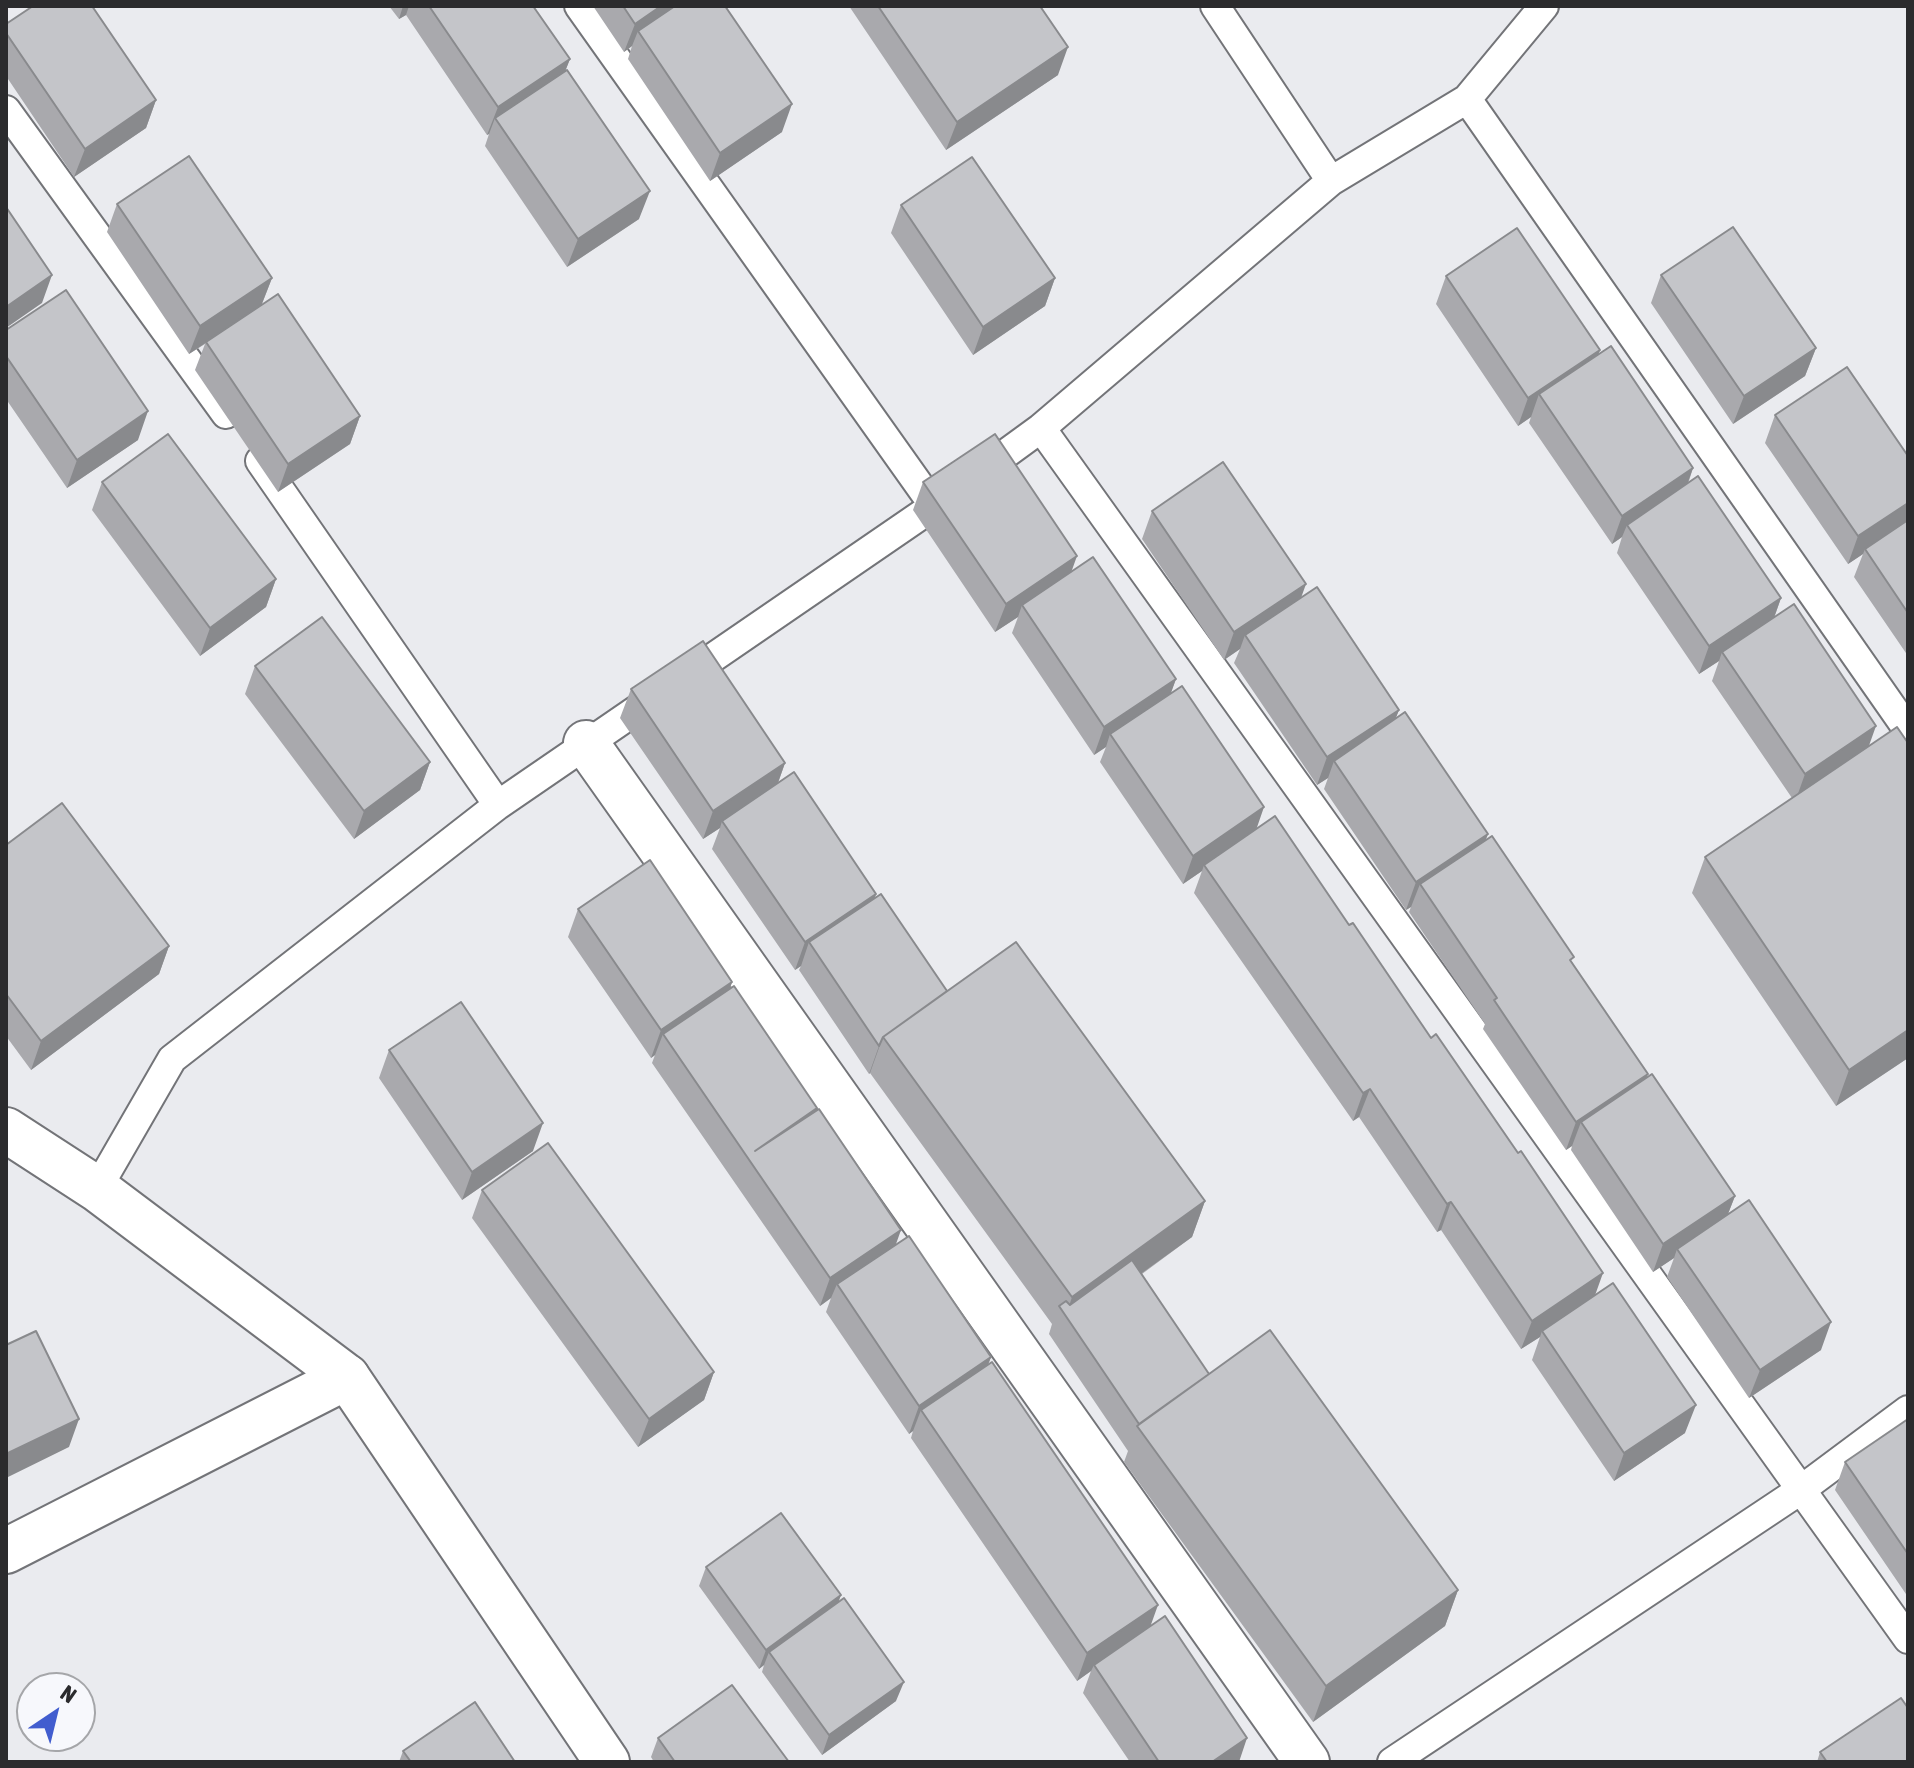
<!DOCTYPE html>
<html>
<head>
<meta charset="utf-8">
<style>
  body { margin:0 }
  #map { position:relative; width:1914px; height:1768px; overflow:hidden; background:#eaebef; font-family:"Asap Condensed",sans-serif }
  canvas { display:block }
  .frame { position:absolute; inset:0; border:8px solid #2b2b2d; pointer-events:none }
  .north { position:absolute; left:16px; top:1672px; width:80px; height:80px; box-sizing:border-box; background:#f7f8fc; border:2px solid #a5a6a9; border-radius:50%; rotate:35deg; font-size:22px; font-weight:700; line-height:32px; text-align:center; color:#2b2b2d }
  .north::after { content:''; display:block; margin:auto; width:28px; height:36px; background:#415dcf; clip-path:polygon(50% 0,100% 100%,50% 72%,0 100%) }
</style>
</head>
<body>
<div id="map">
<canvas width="1914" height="1768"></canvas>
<div class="frame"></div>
<div class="north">N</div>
</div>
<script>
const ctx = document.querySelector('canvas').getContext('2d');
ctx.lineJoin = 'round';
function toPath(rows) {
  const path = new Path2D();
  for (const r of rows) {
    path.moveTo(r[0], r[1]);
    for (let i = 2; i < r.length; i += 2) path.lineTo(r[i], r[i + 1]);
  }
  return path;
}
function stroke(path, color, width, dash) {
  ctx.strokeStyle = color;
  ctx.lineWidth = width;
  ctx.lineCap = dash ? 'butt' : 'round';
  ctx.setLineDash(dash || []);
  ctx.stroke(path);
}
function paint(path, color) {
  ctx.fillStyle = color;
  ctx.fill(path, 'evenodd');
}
const service = toPath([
  [579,6,934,506],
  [1215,6,1331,181],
  [1467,99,1908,730],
  [6,110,226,414],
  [1041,428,1908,1639],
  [260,461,498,805],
  [97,1189,172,1059,498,805,934,506,1041,428,1331,181,1467,99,1544,6],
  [1392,1762,1802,1489,1908,1410]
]);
const minor = toPath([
  [586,743,1307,1762],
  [6,1551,347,1377]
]);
const tertiary = toPath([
  [6,1130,97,1189,347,1377,607,1762]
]);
const wall = toPath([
  [389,6,533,6,570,59,565,71,639,219,567,267,485,146,489,134,487,135,406,15,399,19],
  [593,6,725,6,782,132,710,181,628,59,632,46,624,52],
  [849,6,1040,6,1058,75,946,150],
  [6,24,156,100,146,128,74,177,6,76],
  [117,204,272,278,262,304,360,416,350,444,278,492,195,370,205,344,189,354,107,232],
  [901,205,1055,278,1045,306,973,355,891,233],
  [1661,275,1816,348,1805,376,1733,424,1651,303],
  [1446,276,1600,350,1598,355,1693,468,1688,484,1781,598,1774,618,1869,746,1908,1058,1836,1106,1692,893,1705,857,1792,798,1712,681,1719,661,1699,674,1617,553,1622,537,1612,544,1529,423,1531,417,1518,426,1436,304],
  [6,330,138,440,67,488,6,399],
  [1775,415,1908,456,1908,656,1854,577,1863,554,1848,564,1765,443],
  [102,482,276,579,266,607,200,656,92,510],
  [923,482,1071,572,1176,679,1170,694,1256,829,1595,1295,1685,1433,1614,1481,1532,1360,1540,1337,1521,1349,1441,1230,1437,1232,1359,1117,1353,1121,1194,893,1202,871,1183,884,1100,762,1106,747,1094,755,1012,633,1018,617,995,632,913,510],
  [1152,511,1301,598,1399,710,1395,719,1486,839,1572,962,1646,1078,1735,1196,1728,1214,1821,1350,1749,1398,1667,1277,1674,1258,1653,1272,1571,1150,1572,1146,1566,1150,1483,1029,1485,1024,1409,912,1411,907,1406,910,1324,789,1328,778,1317,785,1234,663,1240,649,1224,660,1142,539],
  [255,666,430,762,420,790,354,839,245,694],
  [631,689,785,763,778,783,876,894,875,898,947,991,1205,1201,1192,1237,1142,1274,1209,1374,1458,1590,1445,1626,1313,1722,1124,1462,1128,1451,1049,1334,1052,1324,870,1073,869,1074,799,970,801,966,795,970,712,849,720,828,703,839,620,718],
  [6,845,169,946,159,974,31,1070,6,1036],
  [578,909,732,982,730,989,817,1108,815,1111,896,1245,991,1357,988,1365,1150,1626,1239,1762,1130,1762,1083,1693,1091,1671,1077,1681,911,1438,913,1431,909,1434,826,1312,831,1298,820,1306,652,1063,655,1055,651,1058,568,937],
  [389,1050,533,1151,462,1200,379,1078],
  [482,1190,714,1372,704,1400,638,1447,472,1218],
  [1908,1419,1908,1597,1835,1490,1845,1462],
  [706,1567,839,1602,896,1701,822,1755,762,1672,764,1665,759,1669,699,1586],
  [658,1738,789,1762,654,1762,651,1757],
  [403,1751,515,1762,399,1762],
  [1820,1752,1908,1762,1817,1762]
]);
const shadedWall = toPath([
  [403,6,409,6,406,15,399,19],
  [661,6,692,6,638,31,632,46,624,52,635,24],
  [1068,47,1058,75,946,150,957,122],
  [570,59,559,87,495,118,489,134,487,135,498,107],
  [156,100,146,128,74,177,85,149],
  [792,104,782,132,710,181,720,153],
  [650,191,639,219,567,267,578,239],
  [52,275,42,303,6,328,6,307],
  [272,278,261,306,189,354,200,326],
  [1055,278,1045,306,973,355,983,327],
  [1816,348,1805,376,1733,424,1744,396],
  [1600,350,1590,378,1539,394,1531,417,1518,426,1528,398],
  [148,411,138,440,67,488,77,460],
  [360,416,350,444,278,492,288,464],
  [1693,468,1683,496,1627,525,1622,537,1612,544,1622,516],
  [1908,503,1908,524,1865,549,1863,554,1848,564,1858,536],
  [1077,556,1067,584,1022,605,1018,617,995,632,1006,604],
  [276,579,266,607,200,656,210,628],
  [1306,584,1296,612,1245,635,1240,649,1224,660,1234,632],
  [1781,598,1771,626,1722,652,1719,661,1699,674,1709,646],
  [1176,679,1166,707,1110,734,1106,747,1094,755,1104,727],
  [1399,710,1388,738,1334,761,1328,778,1317,785,1327,757],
  [1876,726,1866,754,1795,802,1805,774],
  [430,762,420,790,354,839,364,811],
  [785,763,775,791,722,821,720,828,703,839,713,811],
  [1264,807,1254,836,1204,865,1202,871,1183,884,1193,856],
  [1488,834,1478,862,1420,884,1411,907,1406,910,1416,882],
  [876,894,866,922,809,942,801,966,795,970,805,942],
  [169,946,159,974,31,1070,41,1041],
  [732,982,722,1010,663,1034,655,1055,651,1058,661,1030],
  [1908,1030,1908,1058,1836,1106,1849,1070],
  [880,1045,870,1073,869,1074,879,1046],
  [1648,1074,1637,1102,1581,1122,1572,1146,1566,1150,1576,1122],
  [1370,1089,1359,1117,1353,1121,1363,1093],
  [543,1123,533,1151,462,1200,472,1172],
  [1735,1196,1724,1224,1677,1249,1674,1258,1653,1272,1663,1244],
  [1205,1201,1192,1237,1071,1324,1066,1316,1072,1297],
  [1451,1202,1441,1230,1437,1232,1447,1204],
  [901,1230,891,1258,837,1284,831,1298,820,1306,830,1278],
  [1603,1273,1593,1301,1542,1331,1540,1337,1521,1349,1532,1321],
  [1831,1322,1821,1350,1749,1398,1760,1370],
  [991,1357,980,1385,921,1410,913,1431,909,1434,919,1406],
  [714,1372,704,1400,638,1447,649,1419],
  [1696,1405,1685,1433,1614,1481,1624,1453],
  [79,1419,69,1447,6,1478,6,1454],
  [1458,1590,1445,1626,1313,1722,1326,1686],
  [841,1595,834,1615,769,1652,764,1665,759,1669,766,1650],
  [1158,1605,1148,1633,1094,1665,1091,1671,1077,1681,1087,1653],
  [904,1682,896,1701,822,1755,829,1735],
  [1247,1738,1239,1762,1212,1762]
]);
const building = toPath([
  [33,6,92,6,156,100,85,149,6,33,6,24,33,6],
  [429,6,533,6,570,59,498,107,429,6],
  [623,6,661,6,635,24,623,6],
  [675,6,725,6,792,104,720,153,638,31,675,6],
  [878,6,1040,6,1068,47,957,122,878,6],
  [567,70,650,191,578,239,495,118,567,70],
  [189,156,272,278,200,326,117,204,189,156],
  [972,157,1055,278,983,327,901,205,972,157],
  [6,207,52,275,6,307,6,207],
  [1733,227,1816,348,1744,396,1661,275,1733,227],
  [1517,228,1600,350,1528,398,1446,276,1517,228],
  [66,290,148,411,77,460,6,356,6,330,66,290],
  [278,294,360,416,288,464,206,342,278,294],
  [1611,346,1693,468,1622,516,1539,394,1611,346],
  [1847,367,1908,456,1908,503,1858,536,1775,415,1847,367],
  [168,434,276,579,210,628,102,482,168,434],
  [995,434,1077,556,1006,604,923,482,995,434],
  [1223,462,1306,584,1234,632,1152,511,1223,462],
  [1698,476,1781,598,1709,646,1627,525,1698,476],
  [1908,520,1908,613,1865,549,1908,520],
  [1093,557,1176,679,1104,727,1022,605,1093,557],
  [1317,587,1399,710,1327,757,1245,635,1317,587],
  [1794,604,1876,726,1805,774,1722,652,1794,604],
  [322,617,430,762,364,811,255,666,322,617],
  [703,641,785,763,713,811,631,689,703,641],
  [1182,686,1264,807,1193,856,1110,734,1182,686],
  [1405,712,1488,834,1416,882,1334,761,1405,712],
  [1897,727,1908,743,1908,1030,1849,1070,1705,857,1897,727],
  [794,772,876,894,805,942,722,821,794,772],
  [62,803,169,946,41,1041,6,994,6,845,62,803],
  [1275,816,1349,925,1353,923,1431,1038,1436,1034,1518,1153,1521,1151,1603,1273,1532,1321,1451,1202,1447,1204,1370,1089,1363,1093,1204,865,1275,816],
  [1492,836,1574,957,1570,960,1648,1074,1576,1122,1494,1000,1497,998,1420,884,1492,836],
  [650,860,732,982,661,1030,578,909,650,860],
  [881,894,947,991,883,1037,879,1046,809,942,881,894],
  [1016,942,1205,1201,1072,1297,883,1037,1016,942],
  [734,986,817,1108,755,1151,819,1109,901,1230,830,1278,663,1034,734,986],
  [461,1002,543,1123,472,1172,389,1050,461,1002],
  [1652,1074,1735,1196,1663,1244,1581,1122,1652,1074],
  [548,1143,714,1372,649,1419,482,1190,548,1143],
  [1749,1200,1831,1322,1760,1370,1677,1249,1749,1200],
  [909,1236,991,1357,919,1406,837,1284,909,1236],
  [1132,1260,1209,1374,1139,1424,1059,1306,1066,1301,1070,1305,1132,1260],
  [1613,1283,1696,1405,1624,1453,1542,1331,1613,1283],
  [1270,1330,1458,1590,1326,1686,1137,1426,1270,1330],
  [36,1331,79,1419,6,1454,6,1345,36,1331],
  [992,1362,1158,1605,1087,1653,921,1410,992,1362],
  [1908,1419,1908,1554,1845,1462,1908,1419],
  [781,1513,841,1595,766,1650,706,1567,781,1513],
  [844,1598,904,1682,829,1735,769,1652,844,1598],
  [1165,1616,1247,1738,1212,1762,1159,1762,1094,1665,1165,1616],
  [732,1685,789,1762,675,1762,658,1738,732,1685],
  [1901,1698,1908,1708,1908,1762,1827,1762,1820,1752,1901,1698],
  [475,1702,515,1762,411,1762,403,1751,475,1702]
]);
stroke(service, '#737478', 32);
stroke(minor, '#737478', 48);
stroke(tertiary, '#737478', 48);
stroke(service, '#fff', 28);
stroke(minor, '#fff', 44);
stroke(tertiary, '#fff', 44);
paint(wall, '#a9a9ad');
paint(shadedWall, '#898a8d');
paint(building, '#c4c5c9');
stroke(building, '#898a8d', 2);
</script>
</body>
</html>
